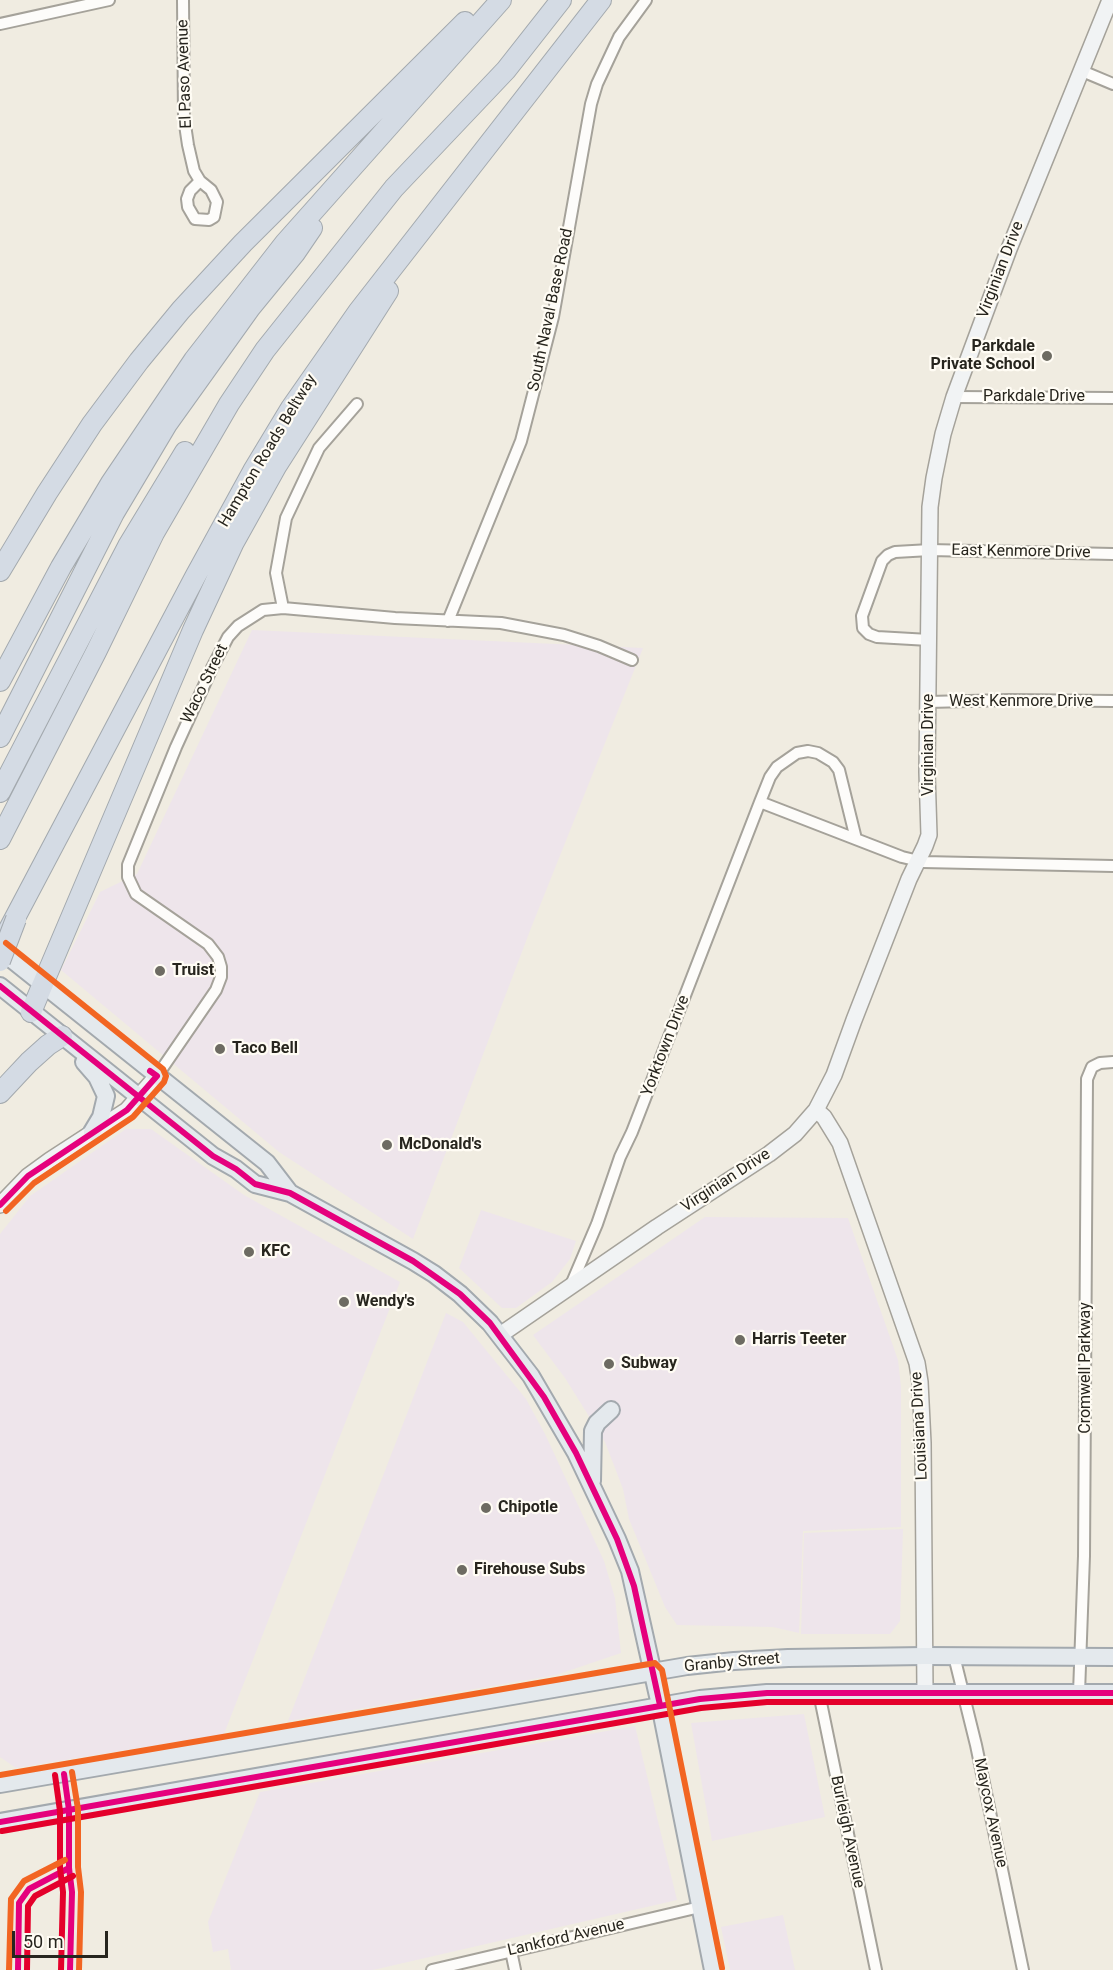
<!DOCTYPE html>
<html>
<head>
<meta charset="utf-8">
<style>
  body { margin:0 }
  #map { position:relative; width:1113px; height:1970px; overflow:hidden; background:#f0ece1; font-family:Roboto,sans-serif }
  canvas { display:block }
  .scale { position:absolute; left:12px; top:1931px; width:96px; height:27px; box-sizing:border-box; border:3px solid #27251e; border-top:0; padding-left:8px; font-size:18px; line-height:21px; white-space:nowrap; color:#27251e; -webkit-text-stroke:4px #fffcf4; paint-order:stroke }
</style>
</head>
<body>
<div id="map">
<canvas width="1113" height="1970"></canvas>
<div class="scale">50 m</div>
</div>
<script>
const ctx = document.querySelector('canvas').getContext('2d');
ctx.lineJoin = 'round';
function paint(path, color) {
  ctx.fillStyle = color;
  ctx.fill(path, 'evenodd');
}
function toPath(rows) {
  const path = new Path2D();
  for (const r of rows) {
    path.moveTo(r[0], r[1]);
    for (let i = 2; i < r.length; i += 2) path.lineTo(r[i], r[i + 1]);
  }
  return path;
}
function stroke(path, color, width, dash) {
  ctx.strokeStyle = color;
  ctx.lineWidth = width;
  ctx.lineCap = dash ? 'butt' : 'round';
  ctx.setLineDash(dash || []);
  ctx.stroke(path);
}
function drawText(font, color, halo, rows, align = 'center') {
  ctx.font = font + ' Roboto,sans-serif';
  ctx.lineWidth = 4.5;
  ctx.setLineDash([]);
  ctx.textBaseline = 'middle';
  ctx.strokeStyle = halo;
  ctx.fillStyle = color;
  for (const [text, x, y, turn = 0] of rows) {
    ctx.save();
    ctx.translate(x, y);
    ctx.rotate((+turn || 0) * Math.PI / 180);
    ctx.textAlign = isNaN(turn) ? turn : align;
    if (halo) ctx.strokeText(text, 0, 0);
    ctx.fillText(text, 0, 0);
    ctx.restore();
  }
}
const commercial = toPath([
  [252,630,643,648,531,928,413,1239,279,1152,61,970,100,892,137,874],
  [126,1129,151,1129,244,1195,400,1282,224,1734,16,1768,0,1757,0,1234,30,1196],
  [481,1210,576,1241,570,1259,552,1282,516,1308,502,1308,459,1268],
  [705,1217,848,1218,898,1360,901,1387,901,1527,803,1531,799,1633,773,1627,677,1625,665,1607,629,1519,623,1489,605,1442,565,1378,533,1335],
  [446,1313,463,1322,526,1399,545,1434,604,1561,615,1598,621,1653,556,1675,288,1721],
  [903,1529,900,1621,890,1634,801,1634,804,1533],
  [804,1714,825,1817,712,1841,691,1723],
  [635,1726,677,1900,373,1970,231,1970,228,1949,213,1952,208,1922,260,1792],
  [783,1915,795,1970,730,1970,721,1927]
]);
const street = toPath([
  [183,0,184,118,188,145,194,171,200,181],
  [0,24,109,0],
  [1082,71,1113,84],
  [200,181,211,190,217,202,214,217,209,220,195,219,188,207,187,199,190,191,200,181],
  [954,397,1113,398],
  [283,608,276,573,286,518,319,448,357,404],
  [448,621,521,441,553,317,591,104,597,84,619,37,646,0],
  [929,640,877,637,869,634,863,628,862,616,882,561,888,555,895,552,930,550,1113,554],
  [928,702,1009,700,1113,701],
  [760,802,902,857,923,862,1113,866],
  [157,1076,216,990,221,977,221,967,218,957,208,944,136,894,128,877,128,865,176,747,212,668,228,637,238,626,263,610,283,608,395,618,501,623,564,635,599,646,632,660],
  [571,1285,597,1224,620,1157,632,1132,672,1029,760,802,770,777,777,767,797,753,808,751,818,753,833,762,839,770,856,839],
  [954,1656,976,1745,1023,1970],
  [819,1693,876,1970],
  [1079,1693,1084,1556,1087,1079,1092,1067,1100,1063,1113,1062],
  [511,1951,515,1970],
  [432,1970,700,1907]
]);
const secondary = toPath([
  [816,1110,824,1117,840,1143,917,1363,920,1382,923,1443,925,1692],
  [0,1205,28,1176,50,1160,127,1110,157,1076],
  [500,1335,657,1227,769,1154,795,1134,816,1110,834,1075,854,1020,909,879,925,846,929,835,927,772,930,507,934,478,943,434,954,397,1009,249,1110,0]
]);
const primary = toPath([
  [0,950,267,1163,290,1193],
  [0,986,213,1156,236,1169,255,1184,290,1193,413,1261,434,1274,460,1294,490,1323,531,1376,576,1453,617,1539,630,1571,660,1705,713,1970],
  [84,1062,97,1077,106,1096,101,1117,92,1132],
  [592,1481,593,1431,597,1423,611,1410],
  [0,1784,687,1666,734,1661,788,1658,924,1656,1113,1657],
  [0,1822,700,1699,767,1693,1113,1693]
]);
const highway = toPath([
  [0,571,47,493,92,424,139,361,181,310,243,243,465,22],
  [0,681,61,567,111,483,194,360,285,243,501,0],
  [0,737,114,513,167,424,250,308,295,253,312,228],
  [0,792,128,546,185,452],
  [0,839,96,652,154,533,229,404,265,350,394,188,506,70,561,0],
  [8,931,195,577,253,471,291,408,358,312,601,0],
  [31,1012,193,630,233,544,277,465,388,291],
  [0,1093,29,1062,48,1045,62,1036]
]);
const highwayBridge = toPath([
  [0,961,16,919]
]);
const bus1 = toPath([
  [0,986,213,1156,236,1169,255,1184,290,1193,413,1261,460,1294,490,1323,544,1397,576,1453,617,1539,634,1586,660,1705],
  [0,1205,28,1176,127,1110,157,1076,150,1071],
  [64,1774,69,1810,69,1868,72,1892,70,1970],
  [0,1822,700,1699,767,1693,1113,1693],
  [18,1970,19,1903,29,1889,69,1868]
]);
const bus2 = toPath([
  [55,1775,60,1811,60,1868,63,1892,61,1970],
  [2,1831,701,1708,767,1702,1113,1702],
  [27,1970,28,1906,35,1896,73,1876]
]);
const bus3 = toPath([
  [6,943,163,1069,166,1076,164,1082,133,1117,34,1183,6,1211],
  [72,1772,78,1809,78,1867,81,1892,79,1970],
  [0,1775,655,1663,662,1670,722,1968],
  [9,1970,11,1899,24,1881,65,1860]
]);
const markers = [
  [1047,356,6,"#6d6b62"],
  [160,971,6,"#6d6b62"],
  [220,1049,6,"#6d6b62"],
  [387,1145,6,"#6d6b62"],
  [249,1252,6,"#6d6b62"],
  [344,1302,6,"#6d6b62"],
  [740,1340,6,"#6d6b62"],
  [609,1364,6,"#6d6b62"],
  [486,1508,6,"#6d6b62"],
  [462,1570,6,"#6d6b62"]
];
const streetNames = [
  ["El Paso Avenue",185,74,-92],
  ["Virginian Drive",1001,270,-69],
  ["South Naval Base Road",551,310,-78],
  ["Parkdale Drive",1034,397],
  ["Hampton Roads Beltway",268,451,-59],
  ["East Kenmore Drive",1021,552,1],
  ["Waco Street",205,684,-64],
  ["West Kenmore Drive",1021,702],
  ["Virginian Drive",929,745,-90],
  ["Yorktown Drive",666,1046,-69],
  ["Virginian Drive",726,1181,-33],
  ["Cromwell Parkway",1086,1368,-90],
  ["Louisiana Drive",920,1426,-93],
  ["Granby Street",732,1663,-5],
  ["Maycox Avenue",990,1813,78],
  ["Burleigh Avenue",847,1832,78],
  ["Lankford Avenue",566,1938,-13]
];
const poiNames = [
  ["Parkdale",1035,347,"right"],
  ["Private School",1035,365,"right"],
  ["Truist",172,971],
  ["Taco Bell",232,1049],
  ["McDonald's",399,1145],
  ["KFC",261,1252],
  ["Wendy's",356,1302],
  ["Harris Teeter",752,1340],
  ["Subway",621,1364],
  ["Chipotle",498,1508],
  ["Firehouse Subs",474,1570]
];
paint(commercial, '#eee5eb');
stroke(street, '#a5a29a', 14);
stroke(secondary, '#a5a29a', 18);
stroke(primary, '#a3a9ae', 20);
stroke(highway, '#a3a9ae', 22);
stroke(street, '#fdfcfa', 10);
stroke(secondary, '#f1f3f4', 15);
stroke(primary, '#e4e9ed', 16);
stroke(highway, '#d4dbe4', 20);
stroke(highwayBridge, '#a3a9ae', 22, []);
stroke(highwayBridge, '#d4dbe4', 20);
stroke(bus1, '#e5007d', 6);
stroke(bus2, '#e4002b', 6);
stroke(bus3, '#f26522', 6);
for (const [x, y, r, color] of markers) {
  const dot = new Path2D();
  dot.arc(x, y, r, 0, 2 * Math.PI);
  ctx.fillStyle = color;
  ctx.fill(dot);
  stroke(dot, '#fffcf4', 2);
}
drawText('16px', '#27251e', '#fffcf4', streetNames);
drawText('bold 16px', '#27251e', '#fffcf4', poiNames, 'left');
</script>
</body>
</html>
